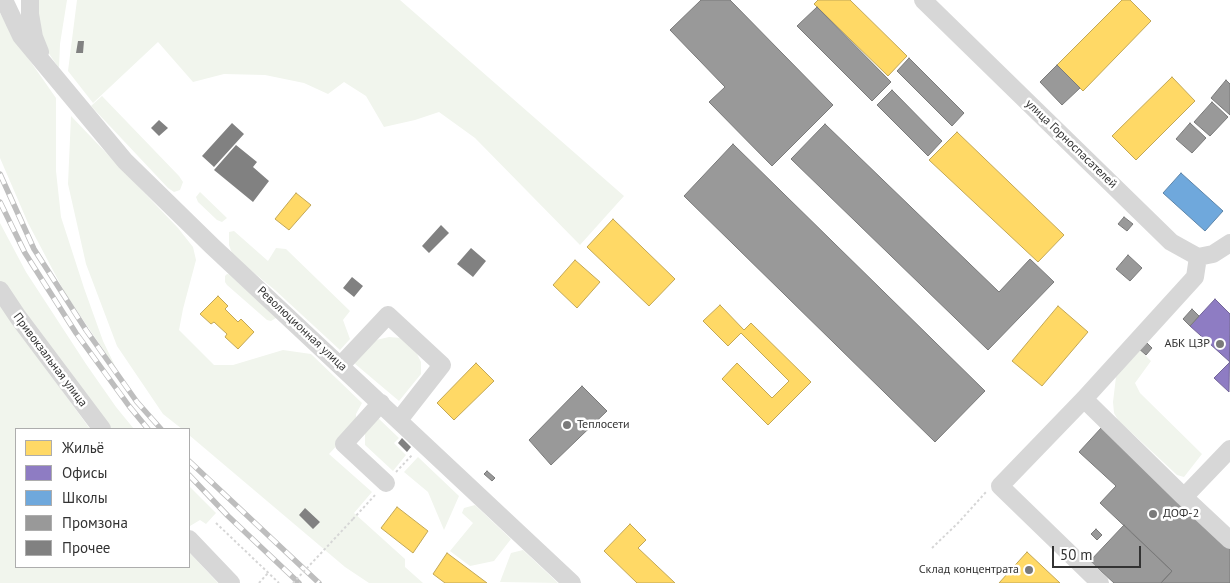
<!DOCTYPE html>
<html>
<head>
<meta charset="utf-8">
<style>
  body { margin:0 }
  #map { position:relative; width:1230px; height:583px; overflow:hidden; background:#fff; font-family:"PT Sans",sans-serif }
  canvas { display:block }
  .legend { position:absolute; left:15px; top:428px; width:175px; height:140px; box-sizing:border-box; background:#fff; border:1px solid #adadad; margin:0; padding:6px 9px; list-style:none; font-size:15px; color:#333 }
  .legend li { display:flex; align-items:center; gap:10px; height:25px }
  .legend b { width:25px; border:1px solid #adadad }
  .scale { position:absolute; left:1052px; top:546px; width:89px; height:22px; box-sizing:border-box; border:2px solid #333; border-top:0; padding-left:6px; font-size:15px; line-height:18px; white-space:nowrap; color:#333; -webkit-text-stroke:4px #fff; paint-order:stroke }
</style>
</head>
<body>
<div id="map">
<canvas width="1230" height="583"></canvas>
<ul class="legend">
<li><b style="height:14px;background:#ffd966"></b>Жильё</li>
<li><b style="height:14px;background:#8e7cc3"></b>Офисы</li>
<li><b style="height:14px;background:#6fa8dc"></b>Школы</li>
<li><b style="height:14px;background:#999"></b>Промзона</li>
<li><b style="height:14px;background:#818181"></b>Прочее</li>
</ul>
<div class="scale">50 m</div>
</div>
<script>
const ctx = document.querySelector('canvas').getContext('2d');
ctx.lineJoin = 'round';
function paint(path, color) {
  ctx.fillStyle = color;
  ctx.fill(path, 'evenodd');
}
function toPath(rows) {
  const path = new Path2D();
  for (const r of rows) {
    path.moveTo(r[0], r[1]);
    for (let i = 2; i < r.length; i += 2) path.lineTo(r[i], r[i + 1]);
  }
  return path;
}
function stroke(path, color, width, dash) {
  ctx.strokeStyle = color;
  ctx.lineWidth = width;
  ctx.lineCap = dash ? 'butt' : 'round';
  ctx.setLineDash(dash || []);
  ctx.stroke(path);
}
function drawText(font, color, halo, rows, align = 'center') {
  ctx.font = font + ' "PT Sans",sans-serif';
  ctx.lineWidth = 5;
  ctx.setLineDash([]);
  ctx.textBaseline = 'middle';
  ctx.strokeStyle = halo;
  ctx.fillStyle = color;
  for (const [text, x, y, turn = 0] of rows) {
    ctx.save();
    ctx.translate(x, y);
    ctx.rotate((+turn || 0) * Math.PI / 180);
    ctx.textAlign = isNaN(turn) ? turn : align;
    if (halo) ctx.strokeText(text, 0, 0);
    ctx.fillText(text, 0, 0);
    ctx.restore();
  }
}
const green = toPath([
  [38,0,67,0,60,44,59,68,45,48,38,31],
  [77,0,400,0,624,196,580,245,475,138,439,112,415,120,384,127,366,96,344,82,328,94,304,83,265,75,224,74,193,82,158,42,93,103,68,71],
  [0,13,14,38,56,98,56,171,61,217,84,288,103,341,117,370,65,293,28,223,0,158],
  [102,96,179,176,183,182,180,190,174,192,168,188,91,106],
  [71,116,178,228,193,247,196,260,183,309,179,330,214,365,233,365,283,350,311,354,362,403,356,414,356,425,329,454,372,492,354,513,405,559,405,567,423,583,369,583,345,567,189,435,189,429,182,429,163,414,117,346,86,264,68,184],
  [200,192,227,218,222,222,217,220,198,202,196,197],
  [0,223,26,272,86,364,116,407,134,429,109,429,0,283],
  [234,231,268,261,276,248,286,249,350,311,343,320,350,339,340,350,275,290,233,256,229,245,229,232],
  [227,274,232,275,275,313,276,318,271,321,267,320,227,285,225,282,225,276],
  [0,305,90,429,16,429,16,567,189,567,189,552,218,583,0,583],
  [389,337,401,338,417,354,421,362,421,374,399,401,354,363,376,340],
  [1139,349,1151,361,1135,383,1140,393,1202,454,1184,477,1177,475,1118,420,1114,413,1113,402,1116,377],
  [377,417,399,438,394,443,406,455,393,471,365,445,365,431],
  [418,457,459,496,444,530,428,492,404,472],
  [189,486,216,513,206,524,200,520,190,526,189,525],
  [475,505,511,539,494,561,470,566,450,551,473,523,462,513,464,508],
  [523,550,558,583,500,582,511,553]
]);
const homes = toPath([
  [818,0,850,0,907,56,888,76,814,4,818,0],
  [1122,0,1130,0,1151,21,1083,91,1057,65,1122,0],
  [1172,77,1195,101,1136,160,1112,136,1172,77],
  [957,132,1064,235,1038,262,929,160,957,132],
  [296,193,311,205,289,230,275,219,296,193],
  [613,219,675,279,649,306,587,247,613,219],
  [575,260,600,282,577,308,553,285,575,260],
  [218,296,228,306,225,309,238,322,241,319,254,332,238,349,225,337,227,334,214,322,211,324,200,314,218,296],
  [720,305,744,330,751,323,811,382,768,425,722,379,737,363,772,398,789,381,741,333,728,346,703,321,720,305],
  [1058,306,1088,332,1042,386,1012,361,1058,306],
  [476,363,494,381,454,420,437,403,476,363],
  [397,507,428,531,413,553,381,528,397,507],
  [630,524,646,540,638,548,675,583,637,583,604,551,630,524],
  [1027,552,1060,583,999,583,1027,552],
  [447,553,487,583,445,583,433,574,447,553]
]);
const offices = toPath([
  [1215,299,1230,314,1229,392,1214,378,1230,362,1190,326,1215,299]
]);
const schools = toPath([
  [1181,173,1223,211,1205,231,1163,193,1181,173]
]);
const industry = toPath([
  [701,0,730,0,833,105,772,166,709,102,725,87,670,30,701,0],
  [817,7,891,82,872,101,797,26,817,7],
  [909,58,964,113,952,126,897,71,909,58],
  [1057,65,1080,88,1062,105,1040,82,1057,65],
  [1226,80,1230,84,1230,115,1211,98,1226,80],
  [892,90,942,141,928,156,877,105,892,90],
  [1212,102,1228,117,1210,136,1194,122,1212,102],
  [1190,123,1206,138,1192,153,1176,139,1190,123],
  [825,124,999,292,1030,259,1054,282,988,350,791,159,825,124],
  [733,144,985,391,935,442,684,196,733,144],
  [1124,217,1133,224,1127,231,1118,224,1124,217],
  [1128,255,1142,268,1130,281,1116,269,1128,255],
  [1192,309,1199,316,1190,326,1183,319,1192,309],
  [1144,340,1152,348,1146,355,1137,347,1144,340],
  [582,386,607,411,551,465,529,440,582,386],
  [1102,427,1230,549,1230,583,1161,583,1172,571,1100,503,1116,486,1079,452,1102,427],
  [487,471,495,478,492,481,484,474,487,471],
  [1124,525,1172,571,1161,583,1114,583,1090,561,1124,525],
  [1096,529,1102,535,1097,540,1091,534,1096,529]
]);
const building = toPath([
  [78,41,84,41,83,53,76,53],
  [159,120,168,128,159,136,151,128],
  [232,123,244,134,214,167,202,156],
  [236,145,257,162,253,167,269,181,253,202,214,170],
  [441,225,449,233,429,253,422,246],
  [471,248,486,261,473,277,457,264],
  [352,277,363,286,354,297,343,288],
  [402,438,411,447,407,452,398,443],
  [305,508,320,522,313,529,299,515]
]);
const path = toPath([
  [396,472,413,454],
  [353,519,376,494],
  [216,523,279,583],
  [932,548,959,522,986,492],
  [259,583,268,573]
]);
const minor = toPath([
  [4,0,21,36,125,161,212,246,572,583],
  [30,0,30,14,34,37,40,52],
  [923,0,1171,242,1198,257,1213,254,1230,243],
  [0,290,18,317,102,429],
  [341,365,388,315,442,365,399,420],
  [1084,399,1184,497,1230,540],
  [381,403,344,444,386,483],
  [1184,497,1230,449],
  [189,539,231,583],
  [1100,583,1000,486,1084,399,1195,277,1198,257]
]);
const rail = toPath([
  [0,174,34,249,86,330,137,402,161,429],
  [0,202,25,253,76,333,129,406,148,429],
  [189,461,319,583],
  [189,475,228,516,299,583]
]);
const pathBridge = toPath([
  [293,583,353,519]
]);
const markers = [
  [1220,344,5,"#7a7a7a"],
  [567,425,5,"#7a7a7a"],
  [1153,514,5,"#7a7a7a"],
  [1029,570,5,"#7a7a7a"]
];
const streetNames = [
  ["улица Горноспасателей",1071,144,44],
  ["Революционная улица",302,329,43],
  ["Привокзальная улица",50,360,53]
];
const poiNames = [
  ["АБК ЦЗР",1210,344],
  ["Теплосети",577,425,"left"],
  ["ДОФ-2",1163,514,"left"],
  ["Склад концентрата",1019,570]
];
paint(green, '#f1f5ed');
paint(homes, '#ffd966');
stroke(homes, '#c2a757', 1);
paint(offices, '#8e7cc3');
stroke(offices, '#736698', 1);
paint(schools, '#6fa8dc');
stroke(schools, '#5d85a9', 1);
paint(industry, '#999');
stroke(industry, '#7a7a7a', 1);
paint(building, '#818181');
stroke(path, '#d6d6d6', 2, [2.5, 2.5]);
stroke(minor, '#d7d7d7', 18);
stroke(rail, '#bebebe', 5.5);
stroke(rail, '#fff', 4, [11]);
stroke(pathBridge, '#d6d6d6', 2, [2.5, 2.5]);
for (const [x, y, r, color] of markers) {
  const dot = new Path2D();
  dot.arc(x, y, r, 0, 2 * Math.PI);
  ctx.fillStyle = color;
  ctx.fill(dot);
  stroke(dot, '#fff', 2);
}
drawText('12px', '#333', '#fff', streetNames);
drawText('12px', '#333', '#fff', poiNames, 'right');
</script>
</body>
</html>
